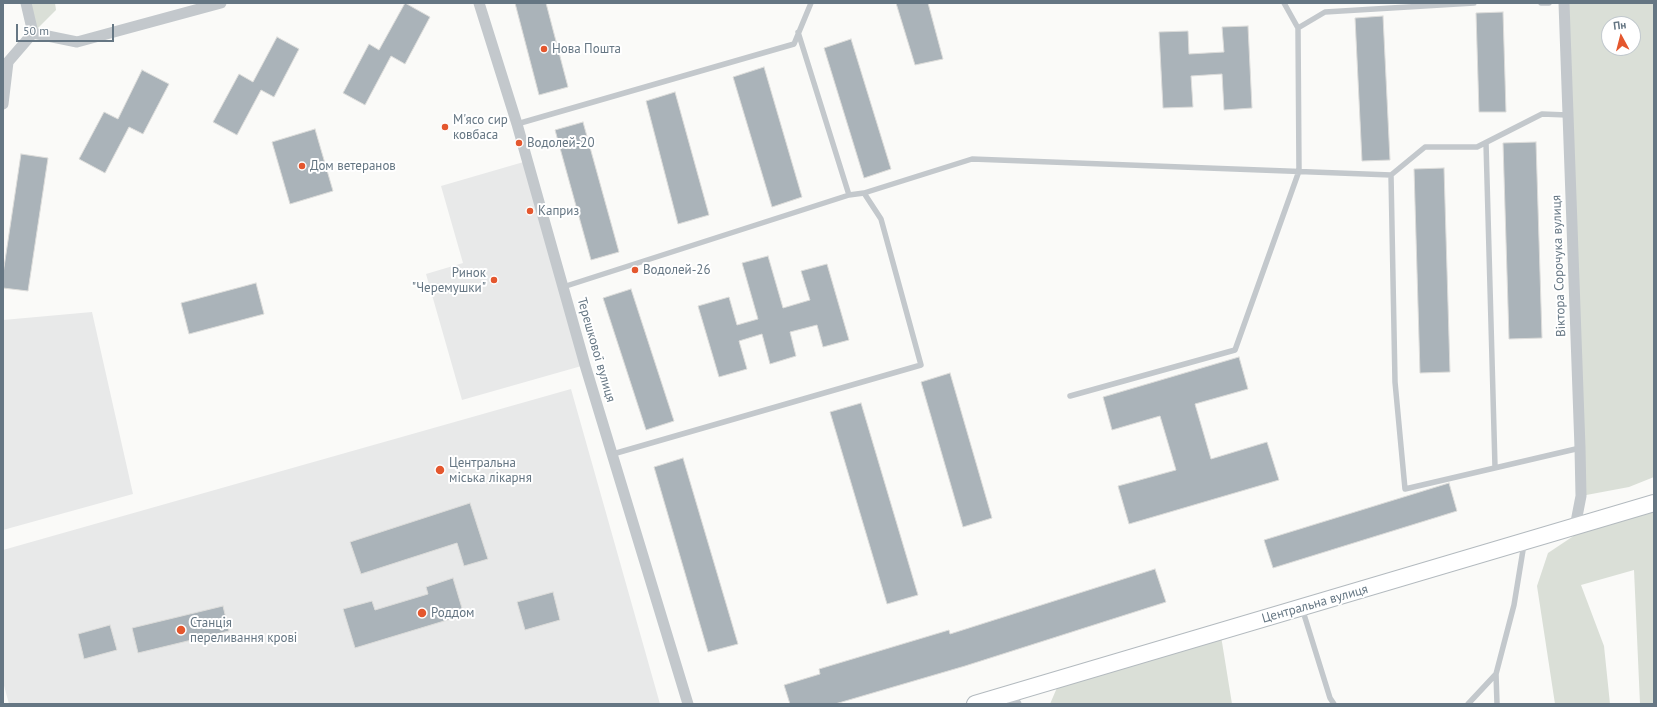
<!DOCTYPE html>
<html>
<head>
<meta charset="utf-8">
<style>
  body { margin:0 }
  #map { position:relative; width:1657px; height:707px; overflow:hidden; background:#fafaf8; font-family:"PT Sans",sans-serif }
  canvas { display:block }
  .frame { position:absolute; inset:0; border:4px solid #657683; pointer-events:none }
  .north { position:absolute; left:1601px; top:16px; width:40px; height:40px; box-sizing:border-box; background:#fff; border:1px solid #c1c8cd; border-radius:50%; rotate:353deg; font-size:11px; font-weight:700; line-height:16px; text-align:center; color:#657683 }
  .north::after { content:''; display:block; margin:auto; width:14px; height:18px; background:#e4572e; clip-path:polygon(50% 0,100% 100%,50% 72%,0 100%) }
  .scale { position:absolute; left:16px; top:24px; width:98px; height:18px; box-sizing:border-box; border:2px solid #657683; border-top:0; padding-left:5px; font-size:12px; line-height:14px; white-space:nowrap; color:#657683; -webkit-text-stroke:3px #fff; paint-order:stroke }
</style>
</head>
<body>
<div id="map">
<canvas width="1657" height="707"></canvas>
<div class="frame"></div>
<div class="north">Пн</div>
<div class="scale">50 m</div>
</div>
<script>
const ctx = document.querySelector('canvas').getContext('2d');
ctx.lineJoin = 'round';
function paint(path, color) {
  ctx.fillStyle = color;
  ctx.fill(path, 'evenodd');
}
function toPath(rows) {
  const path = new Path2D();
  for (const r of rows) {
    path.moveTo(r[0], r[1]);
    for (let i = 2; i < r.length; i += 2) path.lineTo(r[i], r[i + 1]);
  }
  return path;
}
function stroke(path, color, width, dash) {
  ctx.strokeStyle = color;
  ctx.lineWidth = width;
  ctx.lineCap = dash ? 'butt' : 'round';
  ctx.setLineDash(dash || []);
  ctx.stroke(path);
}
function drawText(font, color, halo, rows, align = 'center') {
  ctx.font = font + ' "PT Sans",sans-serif';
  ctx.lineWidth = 4;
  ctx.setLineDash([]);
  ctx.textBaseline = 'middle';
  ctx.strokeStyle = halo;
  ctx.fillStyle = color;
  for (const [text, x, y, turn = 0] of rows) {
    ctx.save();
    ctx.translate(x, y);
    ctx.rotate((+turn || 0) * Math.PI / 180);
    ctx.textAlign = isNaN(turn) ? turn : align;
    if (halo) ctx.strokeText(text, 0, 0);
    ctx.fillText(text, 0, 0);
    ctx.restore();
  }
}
const built = toPath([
  [527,161,585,365,462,400,426,274,463,263,441,186],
  [92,312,133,494,3,530,3,320],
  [571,389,660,704,9,704,3,682,3,550]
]);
const green = toPath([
  [26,3,55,3,56,10,33,33],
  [1564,3,1654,3,1654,477,1629,487,1581,496],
  [1609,24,1633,24,1633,48,1609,48],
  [1654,506,1654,704,1640,704,1634,570,1581,585,1604,646,1610,704,1555,704,1537,586,1548,553,1590,525],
  [1221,636,1232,704,1050,704,1059,683]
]);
const building = toPath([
  [405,3,430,17,405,64,391,56,365,105,343,93,369,44,379,50,405,3],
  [515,3,546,3,568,87,539,95,515,3],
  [896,3,928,3,943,59,915,65,896,3],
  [1503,12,1506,112,1479,112,1476,13,1503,12],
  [1383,16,1390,160,1362,161,1355,18,1383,16],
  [1248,26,1252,108,1224,110,1222,74,1191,76,1193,107,1163,108,1159,32,1188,31,1189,54,1224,52,1222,27,1248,26],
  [277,37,299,49,274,97,261,90,237,135,213,122,239,74,253,82,277,37],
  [851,39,891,169,864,178,824,48,851,39],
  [764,67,802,197,772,207,733,77,764,67],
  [142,70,169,84,143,134,129,127,105,173,79,159,104,112,118,119,142,70],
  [675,92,709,215,678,224,646,101,675,92],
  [583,122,619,252,591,260,555,130,583,122],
  [315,129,333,191,290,204,272,142,315,129],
  [1536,142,1542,338,1509,339,1503,143,1536,142],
  [21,154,48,158,28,291,3,288,3,274,21,154],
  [1444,168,1450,372,1420,373,1414,169,1444,168],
  [768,256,783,308,810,300,801,271,827,264,849,340,823,347,817,325,790,332,796,356,770,364,762,334,739,341,747,369,719,377,698,306,729,297,737,325,758,319,742,263,768,256],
  [256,283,264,314,189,334,181,303,256,283],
  [631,289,674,421,646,430,603,298,631,289],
  [1239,357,1248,389,1195,404,1211,459,1267,442,1279,480,1129,524,1118,486,1176,470,1160,416,1112,430,1103,397,1239,357],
  [950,373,992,518,963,527,921,382,950,373],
  [861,403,918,595,887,604,830,412,861,403],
  [683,458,738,644,708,652,654,467,683,458],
  [1449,483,1457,511,1273,568,1264,540,1449,483],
  [470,503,488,559,464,566,457,543,361,574,350,542,470,503],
  [1155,569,1166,602,965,666,835,704,790,704,784,685,820,674,819,669,949,630,950,634,1155,569],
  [453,578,464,615,355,648,343,609,372,601,375,610,428,594,426,587,453,578],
  [553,592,560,620,525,630,517,602,553,592],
  [223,606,229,631,138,653,132,628,223,606],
  [110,625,117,650,84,659,78,634,110,625]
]);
const service = toPath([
  [1284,3,1298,28],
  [1541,3,1549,3],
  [798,32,849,195],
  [517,124,794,44,811,3],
  [1486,143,1495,467],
  [1391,175,1395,382,1405,489,1580,448],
  [864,193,972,159,1391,175,1425,147,1477,147,1542,114,1567,115],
  [563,287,849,195,864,193,881,219,921,365,613,454],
  [1070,396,1235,350,1299,171,1298,28,1325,12,1474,3],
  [1302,608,1330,698,1334,704],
  [1468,704,1496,674],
  [1497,704,1496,674,1514,605,1524,544]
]);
const minor = toPath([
  [479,3,517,124,585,365,688,704],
  [1564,3,1580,448,1581,496,1575,527],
  [33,33,77,42,221,3],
  [3,104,8,62,33,33,26,3],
  [1008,694,1016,704]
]);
const secondary = toPath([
  [975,704,1654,503]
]);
const markers = [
  [544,49,4,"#e4572e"],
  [445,127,4,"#e4572e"],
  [519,143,4,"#e4572e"],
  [302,166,4,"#e4572e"],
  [530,211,4,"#e4572e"],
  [635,270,4,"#e4572e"],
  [494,280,4,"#e4572e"],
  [440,470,5,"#e4572e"],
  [422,613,5,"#e4572e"],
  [181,630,5,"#e4572e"]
];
const poiNames = [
  ["Нова Пошта",552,49],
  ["М'ясо сир",453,120],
  ["ковбаса",453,135],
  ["Водолей-20",527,143],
  ["Дом ветеранов",310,166],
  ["Каприз",538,211],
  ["Водолей-26",643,270],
  ["Ринок",486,273,"right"],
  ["\"Черемушки\"",486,288,"right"],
  ["Центральна",449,463],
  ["міська лікарня",449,478],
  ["Роддом",431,613],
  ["Станція",190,623],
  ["переливання крові",190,638]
];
const streetNames = [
  ["Віктора Сорочука вулиця",1559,266,-92],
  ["Терешкової вулиця",596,350,74],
  ["Центральна вулиця",1315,604,-16]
];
paint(built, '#e8e9e9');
paint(green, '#dadfd7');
paint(building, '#aab3b9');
stroke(building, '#dcdcda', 1);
stroke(secondary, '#b3babf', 18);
stroke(service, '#c3c8cc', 5.5);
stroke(minor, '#c3c8cc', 11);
stroke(secondary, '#fff', 16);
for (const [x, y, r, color] of markers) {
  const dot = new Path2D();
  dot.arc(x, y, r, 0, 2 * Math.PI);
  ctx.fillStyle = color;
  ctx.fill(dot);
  stroke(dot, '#fff', 1.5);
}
drawText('13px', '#657683', '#fff', poiNames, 'left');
drawText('13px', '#657683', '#fff', streetNames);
</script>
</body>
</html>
